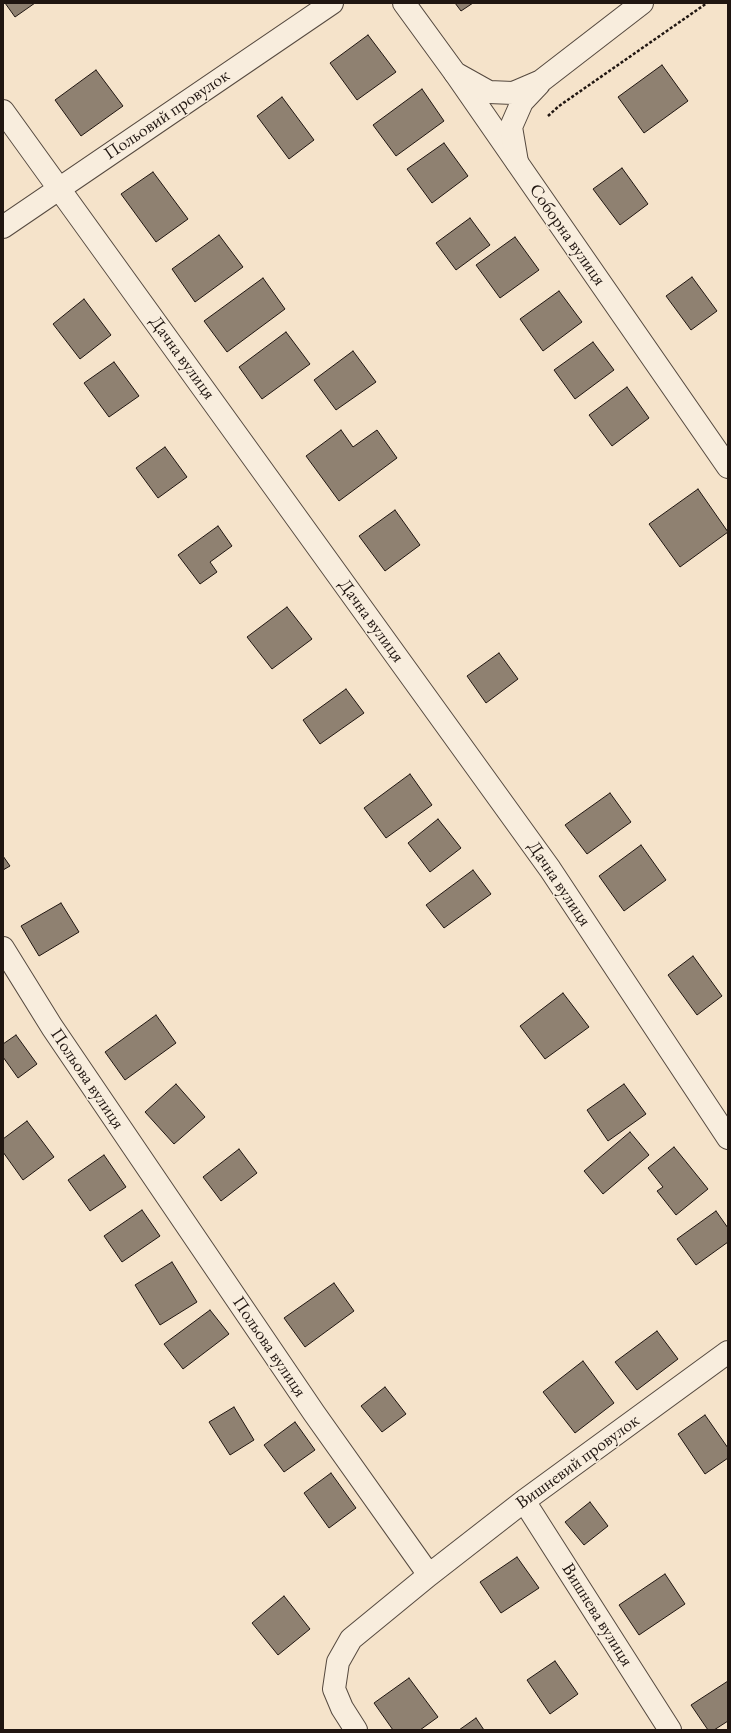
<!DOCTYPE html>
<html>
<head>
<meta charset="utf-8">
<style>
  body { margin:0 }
  #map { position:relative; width:731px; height:1733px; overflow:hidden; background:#f5e3ca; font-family:"EB Garamond",serif }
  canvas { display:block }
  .frame { position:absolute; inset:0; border:4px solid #201611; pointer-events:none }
</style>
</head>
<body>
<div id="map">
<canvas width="731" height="1733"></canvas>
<div class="frame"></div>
</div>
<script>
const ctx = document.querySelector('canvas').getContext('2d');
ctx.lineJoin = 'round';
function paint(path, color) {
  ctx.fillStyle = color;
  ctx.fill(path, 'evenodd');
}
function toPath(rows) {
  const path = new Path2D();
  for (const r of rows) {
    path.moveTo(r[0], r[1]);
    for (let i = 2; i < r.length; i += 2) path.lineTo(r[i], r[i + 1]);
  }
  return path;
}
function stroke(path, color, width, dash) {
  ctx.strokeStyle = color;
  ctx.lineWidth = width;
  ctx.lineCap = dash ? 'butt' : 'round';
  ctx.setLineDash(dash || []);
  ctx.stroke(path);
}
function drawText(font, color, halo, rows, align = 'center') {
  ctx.font = font + ' "EB Garamond",serif';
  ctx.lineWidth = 3;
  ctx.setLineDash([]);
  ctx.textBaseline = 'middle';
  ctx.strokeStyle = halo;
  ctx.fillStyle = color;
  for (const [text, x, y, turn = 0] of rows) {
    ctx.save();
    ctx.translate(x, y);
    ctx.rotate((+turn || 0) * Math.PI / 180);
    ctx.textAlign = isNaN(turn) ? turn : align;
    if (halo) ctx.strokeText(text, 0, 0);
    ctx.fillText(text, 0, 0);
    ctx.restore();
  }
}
const building = toPath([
  [5,3,35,3,15,17,5,3],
  [455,3,473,3,461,11,455,3],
  [368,35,396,72,357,100,330,63,368,35],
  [662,65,688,101,644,133,618,97,662,65],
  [96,70,123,106,81,136,55,100,96,70],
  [422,89,444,121,396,156,373,125,422,89],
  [282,97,314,140,289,159,257,116,282,97],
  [444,143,468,176,432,203,407,169,444,143],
  [622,168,648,204,620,225,593,189,622,168],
  [153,172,188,219,156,242,121,194,153,172],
  [470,218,490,245,456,270,436,243,470,218],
  [219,235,243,267,195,302,172,269,219,235],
  [515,237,539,270,500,298,476,265,515,237],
  [692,277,717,311,691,330,666,296,692,277],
  [263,278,285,309,227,352,204,321,263,278],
  [559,291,582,322,543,351,520,319,559,291],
  [84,299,111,335,80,359,53,324,84,299],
  [286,332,310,364,262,399,239,367,286,332],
  [593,342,614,370,575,399,554,370,593,342],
  [353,351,376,382,336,410,314,380,353,351],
  [114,362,139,396,109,417,84,383,114,362],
  [627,387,649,418,612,446,589,415,627,387],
  [341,430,353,447,377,430,397,458,339,501,306,456,341,430],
  [165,447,187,477,158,498,136,468,165,447],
  [698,489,728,532,680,567,649,524,698,489],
  [395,510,420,545,385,571,359,536,395,510],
  [218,526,232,546,210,562,217,572,200,584,178,555,218,526],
  [287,607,312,639,272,669,247,637,287,607],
  [499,653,518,679,486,703,467,676,499,653],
  [346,689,364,713,320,744,303,720,346,689],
  [410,774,432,805,386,838,364,808,410,774],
  [610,793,631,822,587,854,565,825,610,793],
  [438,819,461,848,430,872,408,843,438,819],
  [641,845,666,880,624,911,599,876,641,845],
  [3,856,10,866,3,870,3,856],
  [473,870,491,894,444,928,426,905,473,870],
  [61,903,79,932,39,956,21,926,61,903],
  [693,956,722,996,697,1015,668,975,693,956],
  [563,993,589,1027,545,1059,520,1026,563,993],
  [156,1015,176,1043,125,1080,105,1052,156,1015],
  [16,1035,37,1064,18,1078,3,1057,3,1044,16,1035],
  [176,1084,205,1117,174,1144,145,1112,176,1084],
  [624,1084,646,1114,608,1141,587,1110,624,1084],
  [27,1121,54,1157,23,1180,3,1152,3,1139,27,1121],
  [630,1132,649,1155,603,1194,584,1171,630,1132],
  [674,1147,708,1189,676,1215,657,1191,663,1187,648,1168,674,1147],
  [239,1149,257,1173,221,1201,203,1177,239,1149],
  [104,1155,126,1187,90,1211,68,1180,104,1155],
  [142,1210,160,1236,122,1262,104,1236,142,1210],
  [716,1211,728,1228,728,1242,696,1265,677,1239,716,1211],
  [172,1262,197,1302,160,1325,135,1285,172,1262],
  [334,1283,354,1311,305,1347,284,1318,334,1283],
  [210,1310,229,1334,183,1369,164,1344,210,1310],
  [657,1331,678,1359,637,1390,615,1362,657,1331],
  [583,1361,614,1403,575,1433,543,1392,583,1361],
  [385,1387,406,1414,382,1432,361,1406,385,1387],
  [234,1407,254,1440,230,1455,209,1422,234,1407],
  [705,1415,728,1448,728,1458,705,1474,678,1434,705,1415],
  [295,1422,315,1450,284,1472,264,1445,295,1422],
  [331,1473,356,1508,329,1528,304,1493,331,1473],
  [590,1502,608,1526,584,1545,565,1522,590,1502],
  [517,1557,539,1588,501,1613,480,1582,517,1557],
  [665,1574,685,1604,639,1635,619,1605,665,1574],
  [284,1596,310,1629,278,1655,252,1623,284,1596],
  [555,1661,578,1694,550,1714,527,1680,555,1661],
  [409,1678,438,1717,420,1730,393,1730,374,1703,409,1678],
  [728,1681,728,1721,714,1730,708,1730,691,1705,728,1681],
  [476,1718,484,1730,459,1730,476,1718]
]);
const path = toPath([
  [548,116,559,106,707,3]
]);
const minor = toPath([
  [455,73,728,467],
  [3,111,550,869,728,1138],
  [3,227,332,3],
  [3,948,52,1027,314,1413,429,1575,351,1639,338,1662,334,1689,342,1708,356,1730],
  [524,1501,670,1730],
  [429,1575,524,1501,728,1352]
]);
const tertiary = toPath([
  [404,3,455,73,489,92,513,93,541,81,642,3],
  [517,162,511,127,522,102,539,84]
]);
const streetNames = [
  ["Польовий провулок",167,115,-34],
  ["Соборна вулиця",567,235,55],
  ["Дачна вулиця",182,358,54],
  ["Дачна вулиця",371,621,54],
  ["Дачна вулиця",559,884,56],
  ["Польова вулиця",87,1079,56],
  ["Польова вулиця",269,1347,56],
  ["Вишневий провулок",578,1462,-36],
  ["Вишнева вулиця",597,1615,58]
];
paint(building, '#8f8171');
stroke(building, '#201611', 1);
stroke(minor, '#55493f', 24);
stroke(tertiary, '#55493f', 24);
stroke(path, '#201611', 2.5, [3, 2]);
stroke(minor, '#f8eddd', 22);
stroke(tertiary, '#f8eddd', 22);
drawText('18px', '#201611', '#f8eddd', streetNames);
</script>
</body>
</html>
